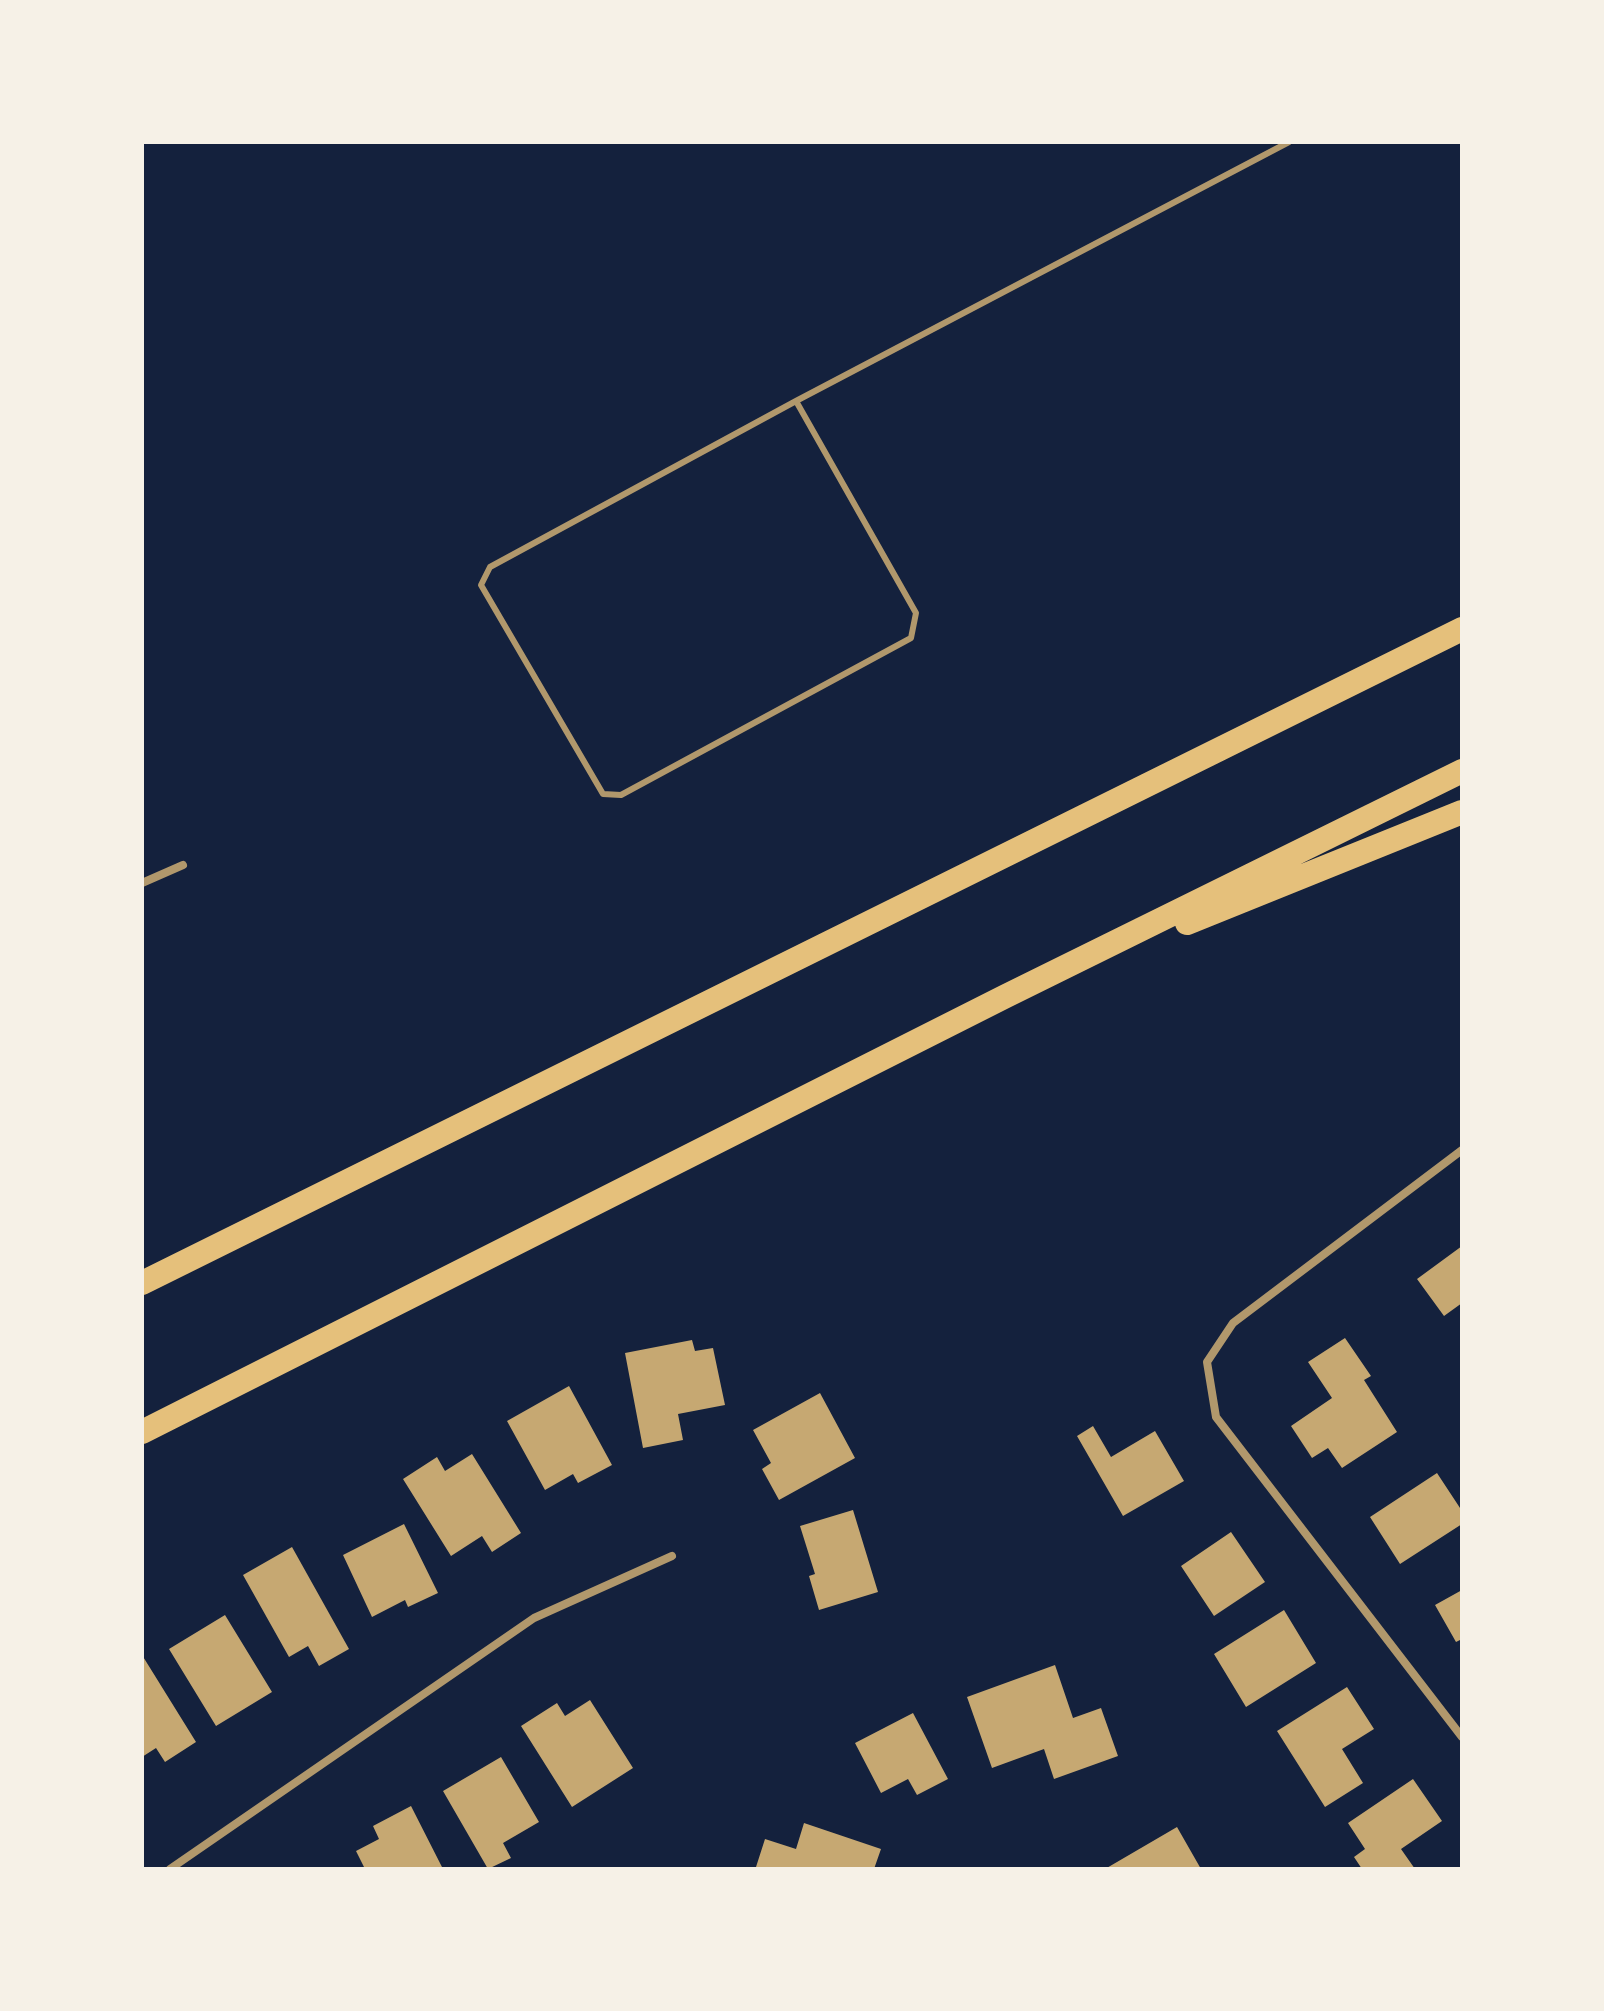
<!DOCTYPE html>
<html>
<head>
<meta charset="utf-8">
<style>
  body { margin:0 }
  #map { position:relative; width:1604px; height:2011px; overflow:hidden; background:#14213d; font-family:"Alegreya Sans",sans-serif }
  canvas { display:block }
  .frame { position:absolute; inset:0; border:144px solid #f6f1e7; pointer-events:none }
</style>
</head>
<body>
<div id="map">
<canvas width="1604" height="2011"></canvas>
<div class="frame"></div>
</div>
<script>
const ctx = document.querySelector('canvas').getContext('2d');
ctx.lineJoin = 'round';
function paint(path, color) {
  ctx.fillStyle = color;
  ctx.fill(path, 'evenodd');
}
function toPath(rows) {
  const path = new Path2D();
  for (const r of rows) {
    path.moveTo(r[0], r[1]);
    for (let i = 2; i < r.length; i += 2) path.lineTo(r[i], r[i + 1]);
  }
  return path;
}
function stroke(path, color, width, dash) {
  ctx.strokeStyle = color;
  ctx.lineWidth = width;
  ctx.lineCap = dash ? 'butt' : 'round';
  ctx.setLineDash(dash || []);
  ctx.stroke(path);
}
const building = toPath([
  [1462,1246,1462,1303,1444,1316,1417,1279],
  [1345,1338,1371,1376,1364,1380,1397,1432,1342,1468,1328,1448,1312,1458,1291,1426,1332,1398,1308,1362],
  [692,1340,695,1351,713,1348,725,1405,678,1414,683,1440,643,1448,625,1353],
  [569,1386,612,1465,578,1483,573,1474,545,1490,507,1421],
  [820,1393,855,1458,779,1500,762,1469,771,1463,753,1430],
  [1093,1426,1111,1457,1155,1431,1184,1481,1123,1516,1077,1436],
  [472,1454,521,1533,492,1552,482,1536,451,1556,403,1479,437,1457,445,1471],
  [1437,1473,1462,1511,1462,1524,1400,1564,1370,1517],
  [853,1510,878,1592,819,1610,809,1576,815,1574,800,1526],
  [404,1524,438,1593,408,1607,405,1600,372,1617,343,1555],
  [1231,1532,1265,1582,1214,1616,1181,1566],
  [292,1547,349,1649,319,1666,308,1646,289,1657,243,1575],
  [1462,1590,1462,1639,1456,1642,1435,1605],
  [1284,1610,1316,1663,1246,1707,1214,1654],
  [225,1615,272,1692,216,1726,169,1649],
  [142,1655,196,1742,165,1762,156,1748,142,1757],
  [1055,1665,1073,1718,1101,1708,1118,1756,1054,1779,1044,1749,992,1768,967,1697],
  [1347,1687,1374,1729,1342,1749,1363,1783,1325,1807,1277,1731],
  [590,1700,633,1768,572,1807,521,1726,557,1703,565,1716],
  [913,1713,948,1779,917,1795,908,1779,881,1793,855,1743],
  [501,1757,539,1822,503,1843,511,1858,488,1869,443,1791],
  [1413,1779,1442,1821,1401,1849,1415,1869,1362,1869,1354,1857,1365,1849,1348,1823],
  [411,1806,443,1869,365,1869,356,1851,379,1839,373,1826],
  [804,1823,881,1849,874,1869,762,1869,756,1867,765,1839,796,1849],
  [1177,1827,1201,1869,1105,1869]
]);
const service = toPath([
  [796,401,916,613,911,638,621,795,603,794,481,585,490,567,796,401,1289,142]
]);
const minor = toPath([
  [142,883,183,865],
  [1462,1150,1233,1323,1207,1362,1216,1417,1462,1737],
  [170,1869,534,1618,672,1556]
]);
const motorway = toPath([
  [1187,923,1462,812],
  [142,1283,1462,629],
  [142,1432,1006,996,1462,771]
]);
paint(building, '#c6a872');
stroke(service, '#b1986c', 6);
stroke(minor, '#b1986c', 8);
stroke(motorway, '#e5c07b', 24);
</script>
</body>
</html>
